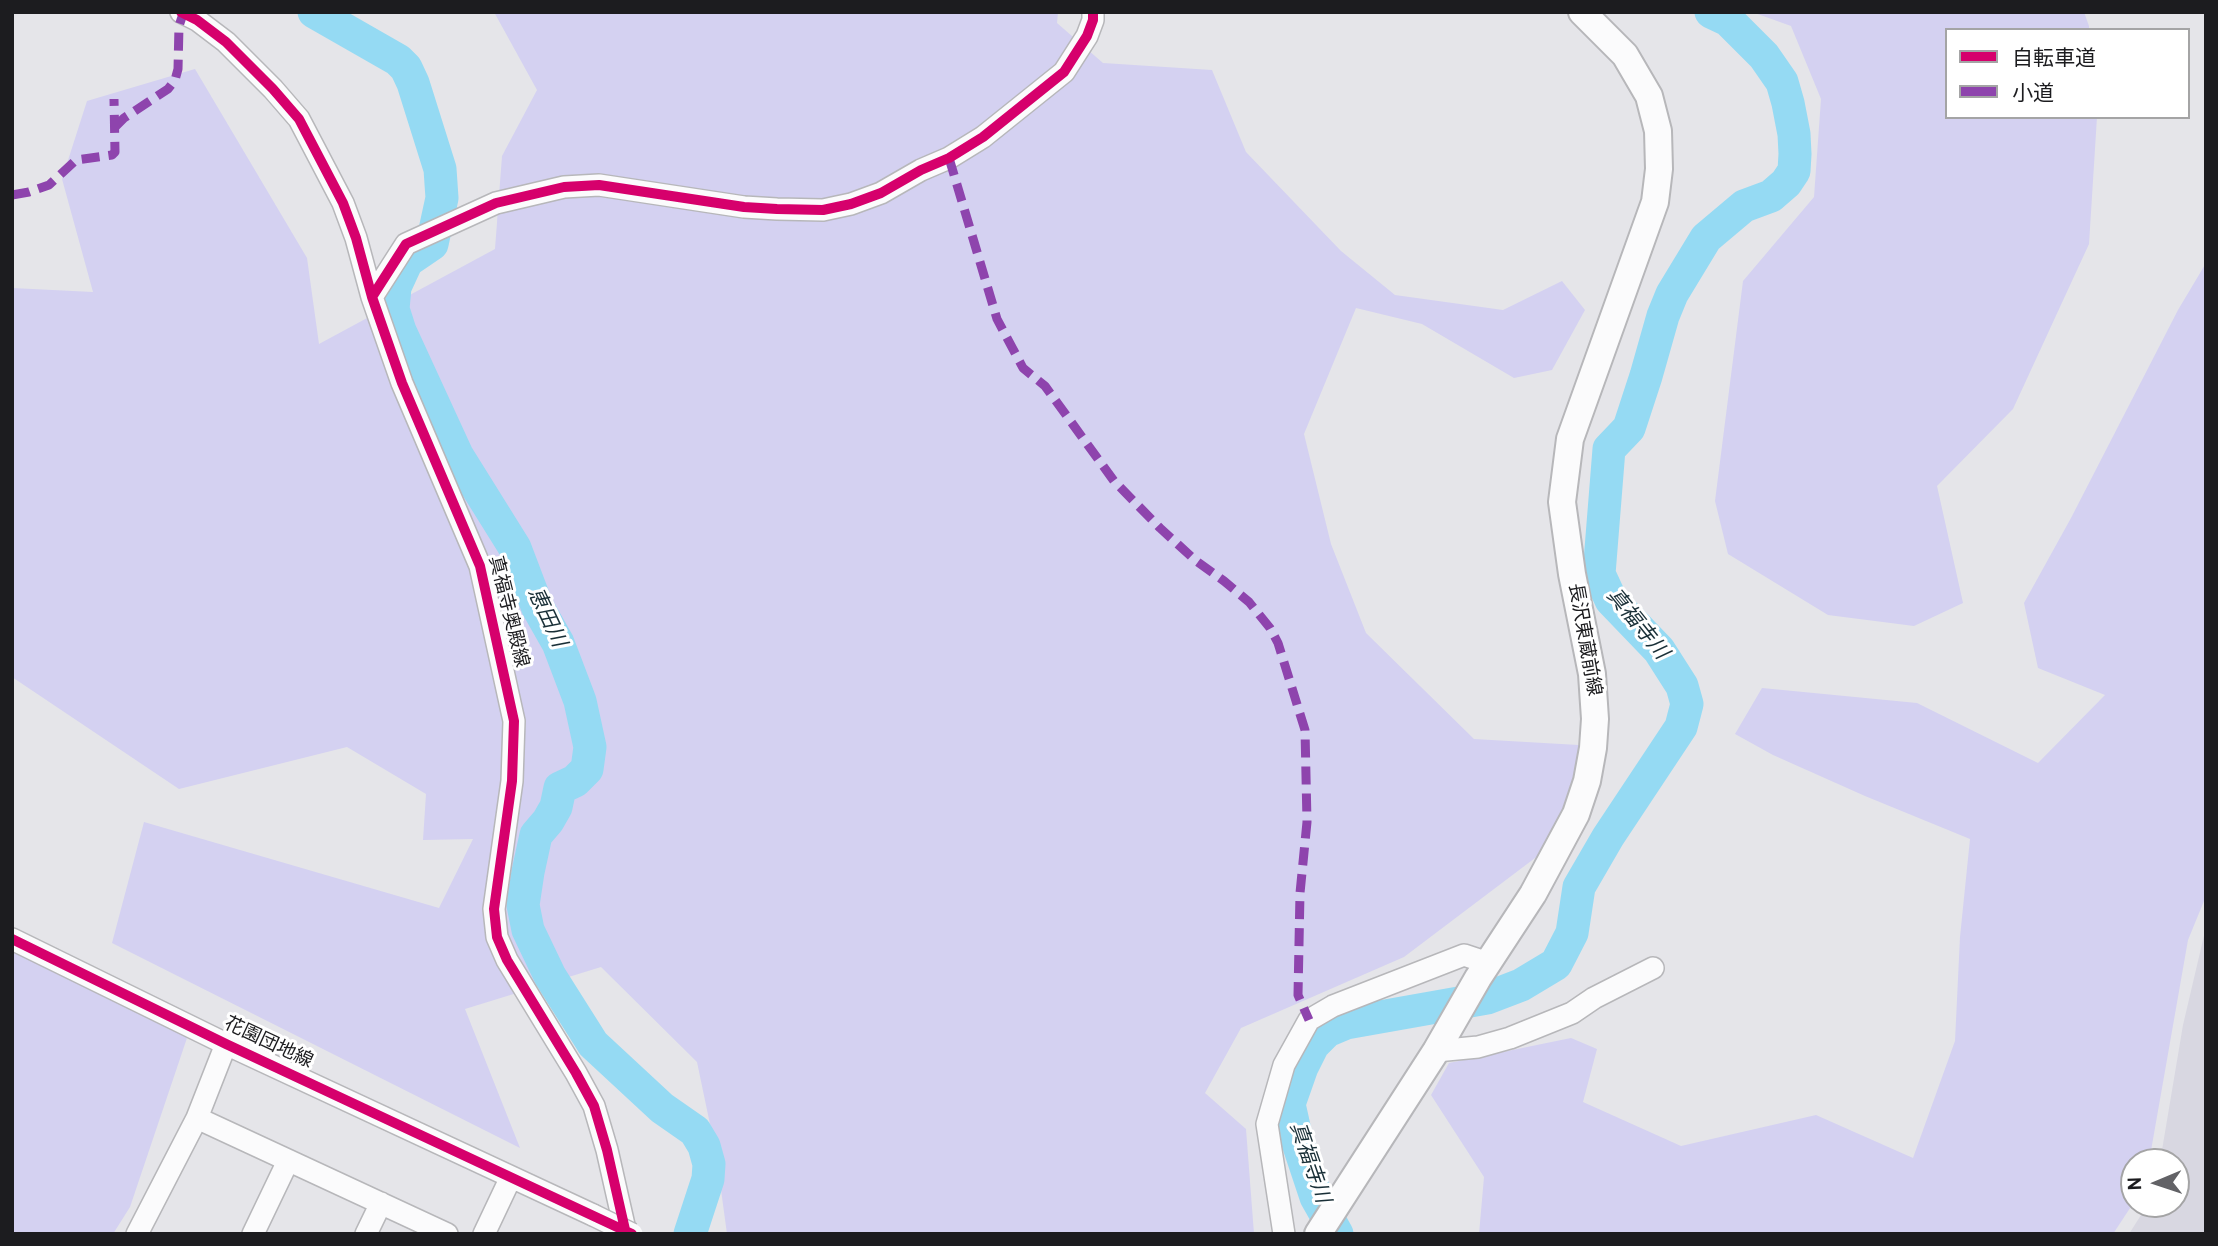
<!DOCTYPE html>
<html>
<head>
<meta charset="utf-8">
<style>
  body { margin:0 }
  #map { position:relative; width:2218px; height:1246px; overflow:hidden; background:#e5e5e9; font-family:Overpass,"Noto Sans JP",sans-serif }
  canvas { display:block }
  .frame { position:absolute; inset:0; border:14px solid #1c1c1f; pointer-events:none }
  .legend { position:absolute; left:1945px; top:28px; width:245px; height:91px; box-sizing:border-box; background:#fff; border:2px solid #a4a4a5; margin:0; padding:9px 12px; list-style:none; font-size:21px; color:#1c1c1f }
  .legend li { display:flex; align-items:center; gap:14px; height:35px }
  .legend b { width:35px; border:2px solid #a4a4a5 }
  .north { position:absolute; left:2120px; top:1148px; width:70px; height:70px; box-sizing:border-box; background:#fff; border:2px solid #a4a4a5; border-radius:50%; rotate:268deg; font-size:19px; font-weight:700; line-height:28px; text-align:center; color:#1c1c1f }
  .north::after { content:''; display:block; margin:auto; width:24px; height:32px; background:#626266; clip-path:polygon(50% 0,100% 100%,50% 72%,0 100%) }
</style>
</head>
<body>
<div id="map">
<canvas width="2218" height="1246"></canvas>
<div class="frame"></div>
<ul class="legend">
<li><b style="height:9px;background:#d6006c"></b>自転車道</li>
<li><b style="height:9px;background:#8e44ad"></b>小道</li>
</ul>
<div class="north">N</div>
</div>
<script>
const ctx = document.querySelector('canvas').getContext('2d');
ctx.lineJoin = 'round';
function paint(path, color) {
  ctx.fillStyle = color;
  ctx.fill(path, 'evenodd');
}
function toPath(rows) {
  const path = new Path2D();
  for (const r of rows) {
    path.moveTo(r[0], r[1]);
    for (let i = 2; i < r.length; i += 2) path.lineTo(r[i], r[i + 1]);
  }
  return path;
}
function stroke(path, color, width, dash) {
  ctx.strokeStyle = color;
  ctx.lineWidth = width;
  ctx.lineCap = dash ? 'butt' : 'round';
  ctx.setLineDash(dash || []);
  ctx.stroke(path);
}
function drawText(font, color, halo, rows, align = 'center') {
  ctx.font = font + ' Overpass,"Noto Sans JP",sans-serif';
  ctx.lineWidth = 6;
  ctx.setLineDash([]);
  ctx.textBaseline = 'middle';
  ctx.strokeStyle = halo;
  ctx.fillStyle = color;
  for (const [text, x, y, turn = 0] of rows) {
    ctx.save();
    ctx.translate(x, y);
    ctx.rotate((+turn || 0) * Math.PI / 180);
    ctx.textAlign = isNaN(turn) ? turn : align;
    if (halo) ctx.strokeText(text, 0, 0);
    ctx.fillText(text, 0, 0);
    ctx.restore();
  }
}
const built = toPath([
  [2206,927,2206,1234,2129,1234,2148,1204,2176,1204,2176,1162,2160,1162,2183,1025]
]);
const green = toPath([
  [494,12,1058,12,1057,23,1103,63,1212,70,1246,152,1341,251,1395,295,1503,310,1562,281,1585,310,1552,370,1514,378,1422,324,1356,308,1304,434,1331,544,1366,633,1474,739,1596,746,1543,852,1404,957,1241,1028,1205,1093,1246,1129,1254,1234,727,1234,716,1153,697,1062,601,967,465,1009,520,1148,112,943,144,822,439,908,473,839,423,840,426,794,347,747,179,789,12,677,12,288,93,292,62,179,87,101,195,69,307,258,319,344,495,249,502,156,537,90],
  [1752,12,2084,12,2089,26,2089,30,1947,30,1947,117,2097,117,2089,244,2013,409,1937,486,1963,603,1914,626,1828,615,1728,554,1715,501,1743,281,1814,197,1821,99,1791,26],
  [2206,263,2206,896,2188,940,2149,1162,2134,1162,2134,1202,2113,1234,1479,1234,1484,1177,1431,1095,1449,1063,1571,1038,1597,1049,1583,1102,1681,1146,1816,1115,1913,1158,1955,1041,1960,937,1970,839,1865,796,1773,755,1735,734,1762,688,1917,703,2038,763,2105,695,2038,668,2024,603,2071,518,2178,310],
  [12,949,188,1035,130,1207,113,1234,12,1234]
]);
const river = toPath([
  [314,12,398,60,406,68,413,83,440,169,442,198,432,244,407,261,395,287,393,309,400,331,457,455,515,548,537,606,558,643,580,701,590,747,587,769,575,781,560,788,556,807,548,821,536,835,528,872,523,905,528,930,550,976,593,1044,662,1108,695,1131,704,1146,709,1164,708,1179,690,1234],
  [1337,1234,1316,1197,1297,1140,1289,1104,1302,1067,1313,1045,1327,1031,1346,1023,1487,998,1521,985,1556,964,1572,933,1579,887,1608,837,1681,727,1687,704,1682,686,1659,650,1611,600,1599,574,1609,449,1629,428,1646,376,1663,316,1672,294,1706,238,1744,206,1771,196,1786,183,1794,171,1795,154,1794,134,1788,103,1782,82,1764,56,1728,20,1711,12]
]);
const minor = toPath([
  [181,12,197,20,226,42,273,89,299,119,343,203,356,238,372,297,402,383,480,566,514,721,512,781,494,909,497,937,507,960,576,1073,594,1106,607,1150,626,1234],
  [372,297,406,244,496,203,564,187,599,185,744,207,777,209,823,210,851,204,881,193,921,170,949,158,983,137,1064,72,1087,36,1093,20,1093,12],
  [12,939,226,1044,593,1215],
  [1436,1051,1478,1047,1510,1038,1572,1013,1594,998,1653,968],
  [197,1118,447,1234],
  [137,1234,197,1118,226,1044],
  [253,1234,288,1161],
  [366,1234,381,1203],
  [484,1234,511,1177],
  [1284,1234,1267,1124,1284,1065,1309,1020,1333,1006,1464,955,1488,963]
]);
const major = toPath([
  [1318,1234,1436,1051,1478,978,1533,894,1576,814,1587,781,1593,748,1595,719,1592,674,1572,574,1562,502,1570,439,1655,202,1659,169,1658,131,1649,96,1625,55,1582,12]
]);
const minorBridge = toPath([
  [593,1215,632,1234]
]);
const quiet = toPath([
  [114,128,124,118,168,89,175,80,178,69,179,26,183,14],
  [949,158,997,319,1023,368,1045,386,1114,481,1160,528,1195,560,1224,581,1249,602,1270,628,1278,643,1305,730,1307,822,1300,893,1298,995,1309,1020],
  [12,195,29,192,49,185,76,160,112,155,115,152,114,99]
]);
const cycleway = toPath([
  [181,12,197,20,226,42,273,89,299,119,343,203,356,238,372,297,402,383,480,566,514,721,512,781,494,909,497,937,507,960,576,1073,594,1106,607,1150,626,1234],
  [372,297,406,244,496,203,564,187,599,185,744,207,777,209,823,210,851,204,881,193,921,170,949,158,983,137,1064,72,1087,36,1093,20,1093,12],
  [12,939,226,1044,632,1234]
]);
const streetNames = [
  ["真福寺奥殿線",507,612,76],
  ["長沢東蔵前線",1583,640,80],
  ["花園団地線",268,1044,25]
];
const waterNames = [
  ["恵田川",545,618,65],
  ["真福寺川",1636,625,51],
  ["真福寺川",1308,1163,71]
];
paint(built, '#d8d7e1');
paint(green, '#d4d1f1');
stroke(river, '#95daf3', 33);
stroke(minor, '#b7b7ba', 24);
stroke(major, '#b7b7ba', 30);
stroke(minor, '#fbfbfc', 21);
stroke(major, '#fbfbfc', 26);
stroke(minorBridge, '#b7b7ba', 24, []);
stroke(minorBridge, '#fbfbfc', 21);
stroke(quiet, '#8e44ad', 9, [18, 9]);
stroke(cycleway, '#d6006c', 10);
drawText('19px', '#1c1c1f', '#fff', streetNames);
drawText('italic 21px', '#192f37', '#fff', waterNames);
</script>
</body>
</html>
